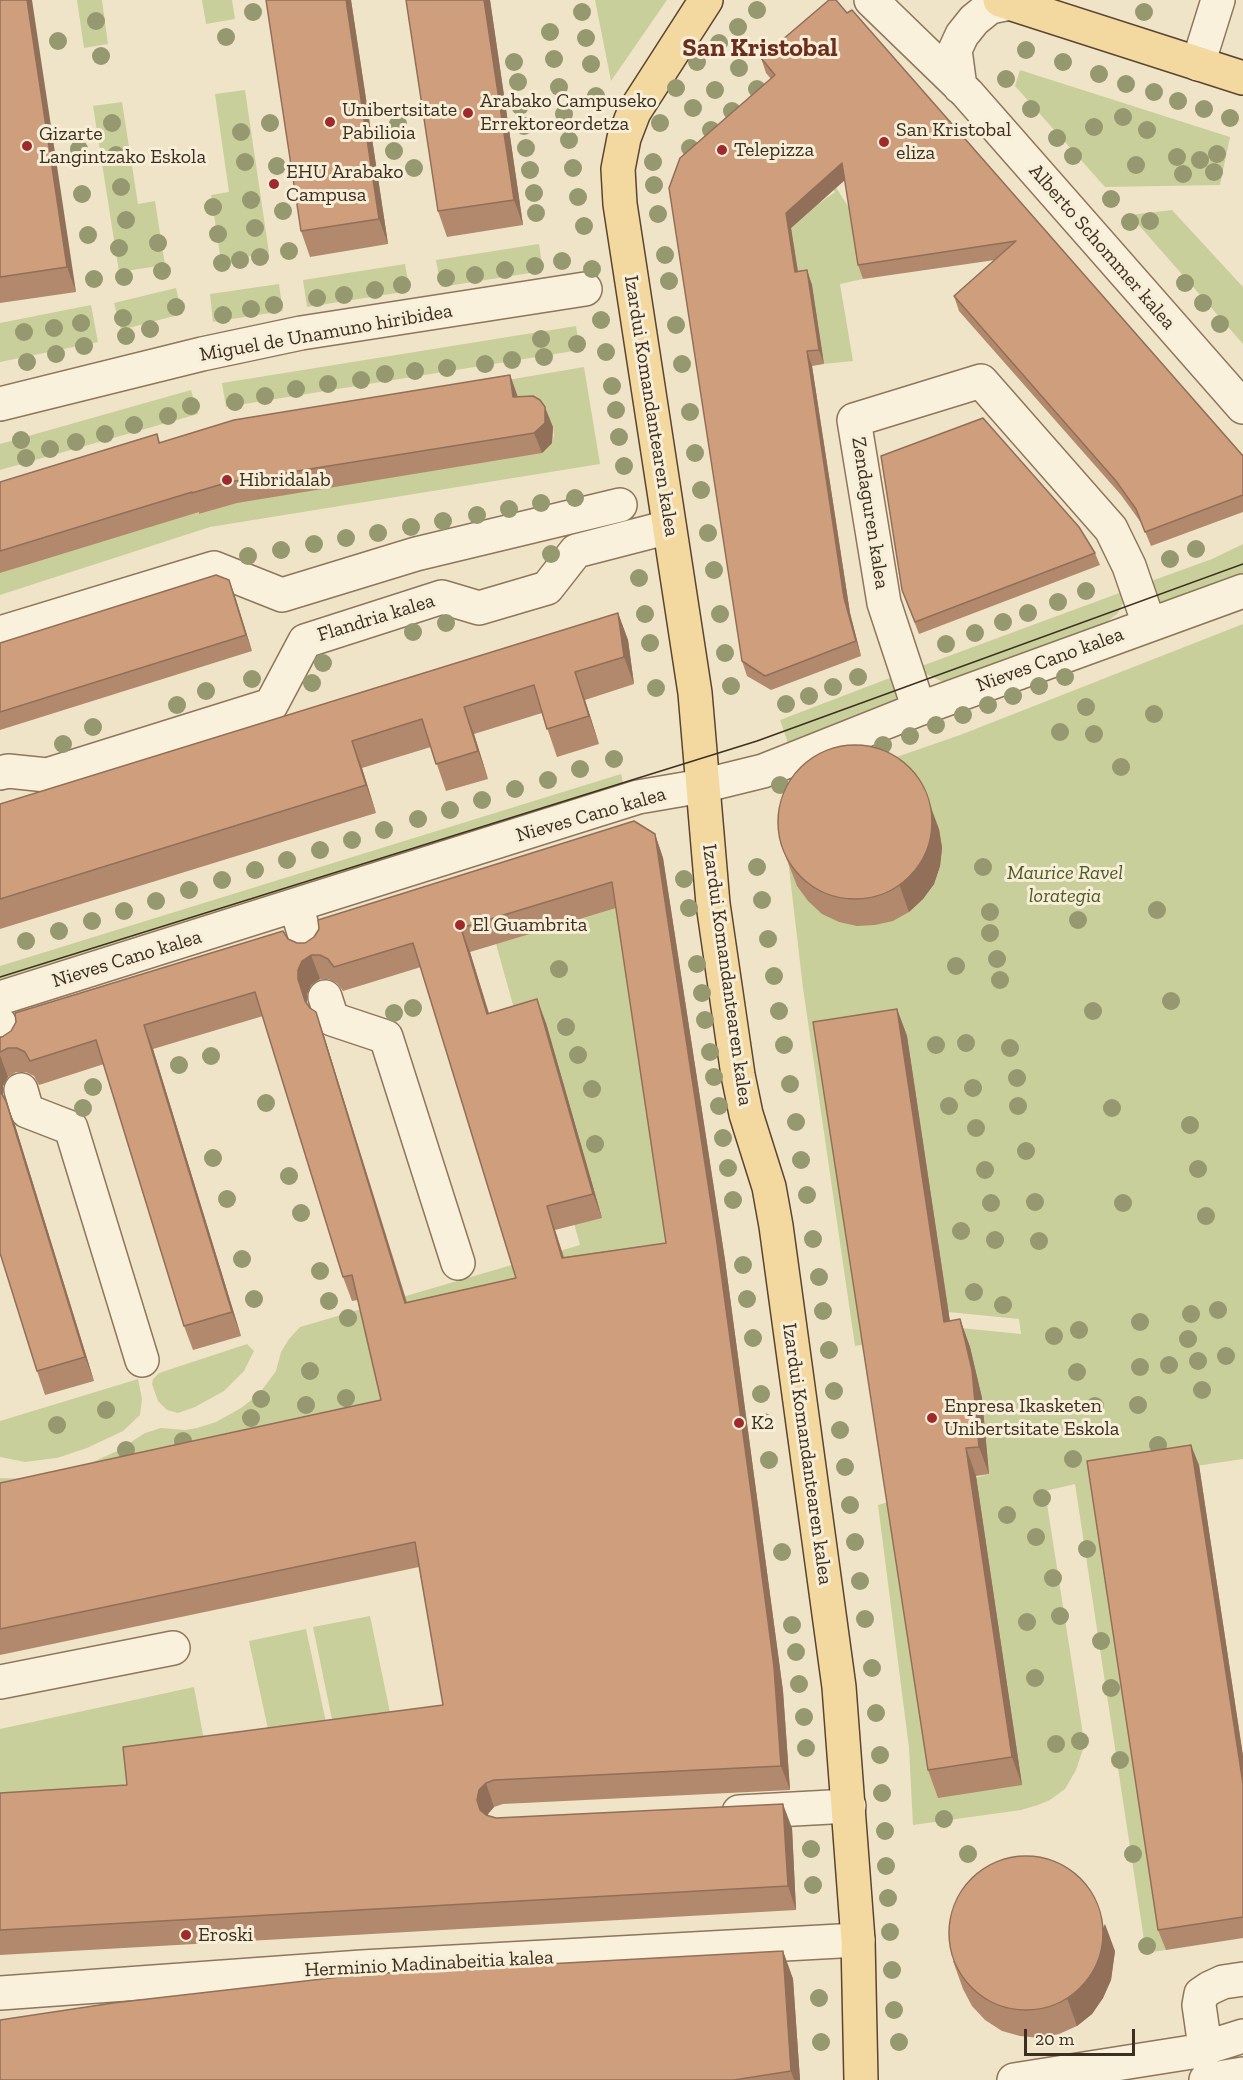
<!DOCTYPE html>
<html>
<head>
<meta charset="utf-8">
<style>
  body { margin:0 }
  #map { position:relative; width:1243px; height:2080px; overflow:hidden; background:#f0e4c8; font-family:"Zilla Slab",serif }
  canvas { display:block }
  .scale { position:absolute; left:1024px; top:2029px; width:111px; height:27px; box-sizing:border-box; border:3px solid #3d2e20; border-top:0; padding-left:8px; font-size:18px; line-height:21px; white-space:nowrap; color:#3d2e20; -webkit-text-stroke:4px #f7eed8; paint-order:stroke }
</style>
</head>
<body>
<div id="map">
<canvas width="1243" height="2080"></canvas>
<div class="scale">20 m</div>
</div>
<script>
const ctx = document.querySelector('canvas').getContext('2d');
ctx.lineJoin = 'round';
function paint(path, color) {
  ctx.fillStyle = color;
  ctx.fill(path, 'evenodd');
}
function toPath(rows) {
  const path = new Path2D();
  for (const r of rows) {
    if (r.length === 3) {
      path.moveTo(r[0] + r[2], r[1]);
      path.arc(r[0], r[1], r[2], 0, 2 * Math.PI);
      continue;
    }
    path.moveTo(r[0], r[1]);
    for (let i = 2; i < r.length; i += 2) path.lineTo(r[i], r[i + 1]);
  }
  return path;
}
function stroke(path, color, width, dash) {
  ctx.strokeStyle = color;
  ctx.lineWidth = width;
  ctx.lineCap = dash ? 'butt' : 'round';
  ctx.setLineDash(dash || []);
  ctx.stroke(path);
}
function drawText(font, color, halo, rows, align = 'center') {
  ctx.font = font + ' "Zilla Slab",serif';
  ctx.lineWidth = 6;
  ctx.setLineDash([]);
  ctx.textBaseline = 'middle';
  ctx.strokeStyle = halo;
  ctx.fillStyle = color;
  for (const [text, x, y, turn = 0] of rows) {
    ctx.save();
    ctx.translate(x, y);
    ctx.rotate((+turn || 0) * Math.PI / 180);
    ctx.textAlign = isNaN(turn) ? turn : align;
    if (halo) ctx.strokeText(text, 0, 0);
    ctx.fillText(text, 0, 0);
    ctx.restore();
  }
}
const green = toPath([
  [77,0,102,0,108,44,84,48],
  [202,0,232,0,235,19,206,24],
  [595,0,667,0,611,81],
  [1020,70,1230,137,1220,185,1105,187,1015,86],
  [245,90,269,253,221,261,211,195,229,192,215,94],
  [776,94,853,214,863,279,840,284,853,361,824,364,812,285,800,286,790,224,835,192,773,96],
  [122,102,138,204,155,201,165,265,119,272,93,106],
  [1172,210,1243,287,1243,344,1130,215],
  [539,244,543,271,441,287,436,260],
  [405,264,410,291,307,307,303,280],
  [279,284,283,311,213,322,210,294],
  [176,288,182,314,121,330,114,303],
  [91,305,98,342,0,362,0,323],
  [576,326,580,350,226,407,222,383],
  [584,367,600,464,210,527,0,595,0,573,197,506,200,514,254,497,552,443,554,435,553,427,235,426],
  [191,390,198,414,0,470,0,444],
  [1243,544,1243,578,1153,608,1143,584,1212,559],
  [1122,592,1123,603,1118,613,1107,622,943,682,924,673,919,667],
  [1243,624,1243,1459,1095,1481,1166,1950,1146,1953,1075,1484,1045,1491,1082,1728,1084,1746,1076,1770,1065,1789,1050,1800,1038,1805,1021,1810,913,1825,909,1748,878,1505,989,1474,982,1398,951,1327,1021,1334,1019,1319,948,1312,906,1036,868,1344,855,1346,803,988,787,851,836,778,960,735],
  [895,676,905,702,790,749,780,720],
  [621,774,625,791,0,987,0,966],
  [621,905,675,1267,390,1424,0,1509,0,1478,31,1479,58,1474,93,1462,117,1451,145,1433,161,1428,185,1430,197,1428,216,1422,241,1408,259,1394,276,1371,281,1352,289,1339,300,1327,580,1245,496,944],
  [247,1344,254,1351,244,1371,224,1391,195,1407,178,1413,167,1410,158,1401,152,1384,153,1379,159,1373],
  [138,1379,142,1399,140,1415,123,1431,87,1448,57,1458,25,1462,0,1457,0,1421],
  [370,1616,392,1722,335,1734,313,1627],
  [306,1629,329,1736,272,1748,249,1641],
  [194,1687,208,1761,136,1809,0,1817,0,1729]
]);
const minor = toPath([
  [871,0,967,93,1243,407],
  [1198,64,1218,0],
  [960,87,955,50,962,35,974,20,990,7,1010,3],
  [0,404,202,354,301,333,585,289],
  [0,633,214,568,282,595,416,554,620,505],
  [919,709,884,603,854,420,981,381,1111,529,1129,566,1149,624],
  [0,773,8,771,47,775,271,705,305,641,442,597,479,608,547,588,576,551,669,527],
  [296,906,309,949],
  [325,997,332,1019,386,1037,458,1263],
  [0,998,638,797,702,786,763,771,919,709,1243,591],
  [0,1024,6,1043],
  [21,1090,27,1111,71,1128,142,1360],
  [0,1682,173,1648],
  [739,1812,849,1806],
  [0,1993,362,1967,858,1940],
  [1205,2047,1199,2005,1201,1994,1210,1988,1223,1982,1243,1979],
  [1014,2080,1192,2052,1243,2036],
  [1206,2080,1243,2074]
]);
const major = toPath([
  [706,0,634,112,624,138,618,169,620,204,695,693,713,904,738,1075,746,1114,769,1187,776,1226,839,1687,858,1940,861,2080],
  [1000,0,1243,78]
]);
const tram = toPath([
  [0,977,757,741,1243,564]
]);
const trees = [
  [757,10],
  [253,12],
  [582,12],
  [1144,12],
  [96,21],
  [738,27],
  [550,32],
  [226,37],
  [586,38],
  [58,41],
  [719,43],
  [1026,50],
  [101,56],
  [554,59],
  [514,62],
  [697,62],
  [1063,62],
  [591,64],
  [739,68],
  [1099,74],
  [1006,79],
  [518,82],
  [1126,84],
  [559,87],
  [676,88],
  [757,89],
  [715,90],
  [1154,92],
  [596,96],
  [1178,101],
  [520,106],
  [693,108],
  [1031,109],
  [1204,109],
  [732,111],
  [564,114],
  [1123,117],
  [1230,118],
  [112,123],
  [270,123],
  [660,123],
  [398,124],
  [524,126],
  [1094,127],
  [711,130],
  [1147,130],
  [241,132],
  [1057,138],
  [569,140],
  [526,148],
  [690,148],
  [79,149],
  [394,151],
  [1217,154],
  [116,155],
  [1073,156],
  [1177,157],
  [1200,160],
  [245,162],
  [653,162],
  [1136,165],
  [277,166],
  [414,168],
  [573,168],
  [530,170],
  [1214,172],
  [1183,174],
  [654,185],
  [121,187],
  [534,193],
  [82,194],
  [578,197],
  [1111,199],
  [251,200],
  [213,207],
  [283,211],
  [536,213],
  [658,214],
  [126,220],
  [1150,221],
  [1130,222],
  [584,226],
  [255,228],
  [218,234],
  [88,235],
  [158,243],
  [119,248],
  [289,251],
  [665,255],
  [260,257],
  [240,260],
  [562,261],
  [222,263],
  [535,266],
  [592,269],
  [505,270],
  [162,271],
  [475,275],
  [124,277],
  [446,278],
  [94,279],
  [669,281],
  [1185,283],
  [402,285],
  [375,290],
  [344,295],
  [317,298],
  [1203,303],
  [274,305],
  [176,307],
  [251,309],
  [223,315],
  [123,318],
  [601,320],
  [81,323],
  [1220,324],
  [676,325],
  [54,328],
  [150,329],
  [24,332],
  [126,336],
  [541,339],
  [577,344],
  [84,346],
  [606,352],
  [56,354],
  [544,357],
  [512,360],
  [27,362],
  [485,364],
  [682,364],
  [447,368],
  [415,371],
  [385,374],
  [361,380],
  [328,384],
  [612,386],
  [296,389],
  [265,396],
  [235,402],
  [191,406],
  [616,410],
  [690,412],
  [168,416],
  [134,425],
  [105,434],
  [619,437],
  [21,440],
  [76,442],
  [50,449],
  [695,453],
  [26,458],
  [624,466],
  [701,490],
  [575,498],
  [541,503],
  [509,509],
  [477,515],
  [443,521],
  [411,527],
  [378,533],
  [708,533],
  [346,538],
  [314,544],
  [1196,549],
  [281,550],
  [551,554],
  [248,556],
  [1170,559],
  [714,570],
  [639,578],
  [1086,591],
  [1058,602],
  [1028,613],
  [645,614],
  [720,614],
  [1003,622],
  [446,623],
  [413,632],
  [975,633],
  [650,643],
  [946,644],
  [725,653],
  [323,663],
  [858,677],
  [1065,677],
  [252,679],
  [312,683],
  [731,686],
  [1039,686],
  [833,687],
  [656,688],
  [206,691],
  [809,696],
  [1013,696],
  [786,704],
  [177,705],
  [988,705],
  [1086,707],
  [1154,714],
  [963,715],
  [936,725],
  [93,727],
  [1060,732],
  [1094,734],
  [910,736],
  [63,744],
  [883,745],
  [614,759],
  [1121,767],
  [580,769],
  [548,780],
  [780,785],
  [515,789],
  [482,800],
  [450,810],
  [418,819],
  [384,830],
  [352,840],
  [320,850],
  [287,860],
  [757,867],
  [983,867],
  [255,870],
  [684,879],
  [222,880],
  [189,890],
  [762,900],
  [156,901],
  [689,908],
  [1157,910],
  [124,911],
  [990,912],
  [1078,920],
  [92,921],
  [59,931],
  [990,933],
  [768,939],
  [26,941],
  [997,959],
  [697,964],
  [956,966],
  [559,969],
  [774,976],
  [1000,980],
  [702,993],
  [1171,1001],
  [413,1008],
  [779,1011],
  [1093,1011],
  [394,1013],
  [705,1020],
  [566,1027],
  [966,1043],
  [784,1045],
  [936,1045],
  [1010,1048],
  [710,1052],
  [578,1055],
  [211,1056],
  [179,1065],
  [714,1077],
  [1017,1078],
  [790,1084],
  [93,1087],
  [973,1088],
  [592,1089],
  [266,1103],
  [719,1106],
  [949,1106],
  [1018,1106],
  [83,1108],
  [1112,1108],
  [796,1122],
  [1190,1125],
  [976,1128],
  [723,1138],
  [595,1144],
  [1026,1151],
  [213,1158],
  [801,1160],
  [728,1168],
  [1198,1169],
  [985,1170],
  [289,1176],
  [807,1195],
  [227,1199],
  [733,1200],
  [1035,1202],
  [991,1203],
  [1123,1203],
  [301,1213],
  [1206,1216],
  [961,1231],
  [813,1239],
  [995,1240],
  [1039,1241],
  [242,1259],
  [743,1265],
  [320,1271],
  [819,1277],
  [974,1292],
  [254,1299],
  [747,1299],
  [329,1301],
  [1003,1305],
  [1218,1310],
  [823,1311],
  [1191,1314],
  [348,1318],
  [1140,1322],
  [1079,1330],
  [1054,1336],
  [753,1338],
  [1188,1339],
  [829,1350],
  [1226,1356],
  [1198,1361],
  [1169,1365],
  [1140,1367],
  [310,1371],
  [1077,1372],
  [1202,1390],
  [834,1391],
  [761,1394],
  [346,1398],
  [261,1399],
  [306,1405],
  [1138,1405],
  [1095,1406],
  [106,1410],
  [251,1418],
  [764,1422],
  [57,1425],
  [840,1430],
  [183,1441],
  [1158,1445],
  [126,1450],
  [1073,1459],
  [769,1460],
  [845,1467],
  [1042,1498],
  [850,1505],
  [1007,1515],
  [1036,1537],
  [855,1542],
  [1087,1549],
  [782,1552],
  [1053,1578],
  [860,1581],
  [1060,1616],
  [865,1619],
  [1027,1622],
  [792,1625],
  [1101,1641],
  [796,1652],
  [872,1668],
  [1035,1678],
  [799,1684],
  [1111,1688],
  [876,1713],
  [804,1717],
  [1080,1741],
  [1056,1744],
  [806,1748],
  [880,1755],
  [1120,1760],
  [882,1793],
  [944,1819],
  [885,1831],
  [811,1849],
  [968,1854],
  [1133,1854],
  [886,1866],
  [813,1885],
  [888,1898],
  [890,1932],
  [1147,1946],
  [892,1970],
  [819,1998],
  [894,2010],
  [821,2042],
  [899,2042]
];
const wall = toPath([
  [0,0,76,292,0,303],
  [351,0,388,244,310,257,301,231],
  [490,0,523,225,447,237,438,211],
  [847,13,1243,456,1243,512,1151,546,1142,524,1121,495,959,311,954,296,995,260,863,279,858,265,845,180,791,228,798,271,807,270,812,285,824,364,812,366,850,613,861,656,771,690,747,676,742,661,771,79,766,73,761,58],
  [510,375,518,397,553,427,552,443,542,453,237,503,199,514,199,512,0,573,0,482,157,434,160,443],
  [1095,553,1100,565,919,634,902,590],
  [229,580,252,651,0,730,0,643],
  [618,613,628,640,634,684,585,700,599,744,557,757,542,713,474,734,488,779,446,791,431,747,362,768,376,813,0,929,0,804],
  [939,829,942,848,940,866,934,884,923,899,909,912,893,921,875,925,857,926,839,922,822,914,808,901,797,886,780,842],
  [655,834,663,858,725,1260,783,1691,790,1790,503,1804,494,1807,488,1814,487,1816,496,1818,792,1828,796,1910,0,1955,0,1793,127,1785,443,1705,419,1567,0,1655,0,1483,381,1400,358,1300,352,1301,343,1277,263,1016,153,1049,241,1336,193,1350,184,1326,104,1064,39,1085,34,1076,26,1072,16,1072,8,1077,3,1086,3,1095,15,1125,94,1381,45,1395,37,1371,0,1253,0,1037,288,939,297,943,305,943],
  [616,908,666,1243,564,1257,555,1230,602,1218,546,1023,489,1013,470,952],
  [421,967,516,1278,407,1302,324,1036,307,1003,307,994,311,985,320,979,328,979,337,983,343,991],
  [897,1009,907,1036,950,1321,960,1319,970,1347,982,1398,989,1474,976,1476,1022,1785,938,1798,928,1770],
  [1199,1465,1243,1756,1243,1938,1166,1950,1158,1930],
  [783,1951,793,1979,800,2080,0,2080],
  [1115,1951,1111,1980,1103,1998,1092,2014,1077,2026,1059,2034,1040,2038,1020,2036,1002,2031,985,2020,972,2006,963,1989,953,1961]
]);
const shadedWall = toPath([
  [27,0,32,0,76,292,67,267],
  [346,0,351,0,388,244,379,219],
  [484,0,490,0,523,225,514,200],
  [842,163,847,178,791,228,800,286,795,272,786,213],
  [807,270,812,285,824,364,819,350],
  [807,351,812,366,850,613,861,656,856,641,844,598],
  [510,375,517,395,521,418,513,397],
  [545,407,553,427,552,443,542,453,534,433],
  [229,580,235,596,252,651,246,635],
  [618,613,628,640,634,684,624,657],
  [575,672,585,700,599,744,589,716],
  [464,707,474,734,488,779,478,751],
  [352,741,362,768,376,813,366,785],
  [929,802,939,829,942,848,940,866,934,884,923,899,909,912,899,884],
  [655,834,663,858,725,1260,783,1691,790,1790,781,1766],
  [461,928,470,952,496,1038,487,1014],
  [311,955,320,979,311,985,307,994,307,1003,314,1025,298,979,298,970,302,961],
  [537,999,546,1023,602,1218,593,1194],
  [897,1009,907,1036,954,1349,944,1322],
  [316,1012,324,1036,414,1327,405,1303],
  [144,1025,153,1049,241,1336,232,1312],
  [0,1055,8,1077,3,1086,3,1095,9,1116,0,1091],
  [6,1101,15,1125,94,1381,85,1357],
  [547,1206,555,1230,571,1282,562,1258],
  [960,1319,970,1347,982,1398,989,1474,979,1447],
  [1191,1445,1199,1465,1243,1756,1243,1784],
  [966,1448,976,1476,1022,1785,1012,1757],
  [486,1783,494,1807,488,1814,485,1824,477,1800,479,1790],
  [783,1804,792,1828,796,1910,788,1886],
  [1105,1924,1115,1951,1111,1980,1103,1998,1092,2014,1077,2026,1067,1998],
  [783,1951,793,1979,800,2080,794,2080,791,2071]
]);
const building = toPath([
  [0,0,27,0,67,267,0,277,0,0],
  [266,0,346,0,379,219,301,231,266,0],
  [406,0,484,0,514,200,438,211,406,0],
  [829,0,836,0,847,13,852,10,1243,456,1243,495,1145,532,1136,509,1116,481,954,296,1016,241,858,265,842,163,786,213,795,272,807,270,819,350,807,351,844,598,856,641,765,676,742,661,669,188,680,158,775,75,761,58,829,0],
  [510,375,513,397,533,396,540,400,545,407,545,423,534,433,229,482,192,493,192,492,0,551,0,482,157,434,159,443,234,420,510,375],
  [983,418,1079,527,1095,553,915,622,902,590,881,456,983,418],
  [216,575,229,580,246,635,0,712,0,643,216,575],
  [618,613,624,657,575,672,589,716,547,729,534,685,464,707,478,751,436,764,422,719,352,741,366,785,0,899,0,804,618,613],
  [855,822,77],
  [634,821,655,834,669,928,716,1236,751,1492,774,1667,781,1766,494,1780,486,1783,479,1790,477,1800,480,1810,486,1815,496,1818,783,1804,788,1886,0,1930,0,1793,127,1785,123,1747,443,1705,415,1542,0,1629,0,1483,381,1400,352,1275,343,1277,255,992,144,1025,232,1312,184,1326,96,1040,30,1061,25,1052,17,1048,8,1048,0,1052,0,1037,2,1037,11,1031,16,1022,15,1013,283,931,288,939,297,943,305,943,314,937,319,929,318,920,634,821],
  [612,882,666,1243,562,1258,547,1206,593,1194,537,999,487,1014,461,928,612,882],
  [413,943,516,1278,405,1303,316,1012,310,1008,305,1001,298,979,298,970,302,961,311,955,320,955,328,959,334,967,413,943],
  [897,1009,944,1322,960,1319,972,1370,979,1447,966,1448,1012,1757,928,1770,813,1022,897,1009],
  [0,1091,6,1101,85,1357,37,1371,0,1253,0,1091],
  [1191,1445,1243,1784,1243,1917,1158,1930,1087,1461,1191,1445],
  [1026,1933,77],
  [783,1951,791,2071,734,2080,0,2080,0,2020,113,2003,366,1974,783,1951]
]);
const markers = [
  [468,113,6,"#9e2a2b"],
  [330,122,6,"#9e2a2b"],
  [884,142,6,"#9e2a2b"],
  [27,146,6,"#9e2a2b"],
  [722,150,6,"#9e2a2b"],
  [274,184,6,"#9e2a2b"],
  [227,480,6,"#9e2a2b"],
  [460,925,6,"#9e2a2b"],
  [932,1418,6,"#9e2a2b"],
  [739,1423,6,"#9e2a2b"],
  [186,1935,6,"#9e2a2b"]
];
const poiNames = [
  ["Arabako Campuseko",480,101],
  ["Errektoreordetza",480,124],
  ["Unibertsitate",342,110],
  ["Pabilioia",342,133],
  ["San Kristobal",896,130],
  ["eliza",896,153],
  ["Gizarte",39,134],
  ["Langintzako Eskola",39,157],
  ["Telepizza",734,150],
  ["EHU Arabako",286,172],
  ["Campusa",286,195],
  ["Hibridalab",239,480],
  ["El Guambrita",472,925],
  ["Enpresa Ikasketen",944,1406],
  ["Unibertsitate Eskola",944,1429],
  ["K2",751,1423],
  ["Eroski",198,1935]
];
const streetNames = [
  ["Alberto Schommer kalea",1102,247,49],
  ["Miguel de Unamuno hiribidea",326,333,-10],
  ["Izardui Komandantearen kalea",651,406,81],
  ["Zendaguren kalea",870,513,81],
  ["Flandria kalea",376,618,-17],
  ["Nieves Cano kalea",1050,660,-20],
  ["Nieves Cano kalea",591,815,-16],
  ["Nieves Cano kalea",127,959,-17],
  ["Izardui Komandantearen kalea",727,975,82],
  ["Izardui Komandantearen kalea",807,1454,82],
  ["Herminio Madinabeitia kalea",429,1964,-3]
];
const parkNames = [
  ["Maurice Ravel",1065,873],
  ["lorategia",1065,896]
];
const districtNames = [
  ["San Kristobal",760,49]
];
paint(green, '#c9cf9b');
stroke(minor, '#8d765c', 36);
stroke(major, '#5b4430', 36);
stroke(minor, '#faf1dc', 33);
stroke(major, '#f3d9a0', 33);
stroke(tram, '#3d2e20', 1.5);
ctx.fillStyle = '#96986f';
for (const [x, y] of trees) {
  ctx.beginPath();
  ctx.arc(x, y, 9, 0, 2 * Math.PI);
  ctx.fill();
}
paint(wall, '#b2896c');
paint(shadedWall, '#916f58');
paint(building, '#cf9f7d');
stroke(building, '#916f58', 1.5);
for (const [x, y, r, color] of markers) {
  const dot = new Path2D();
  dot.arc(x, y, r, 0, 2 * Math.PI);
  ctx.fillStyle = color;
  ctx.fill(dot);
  stroke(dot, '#f7eed8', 2);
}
drawText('20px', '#3d2e20', '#f7eed8', poiNames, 'left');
drawText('20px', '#3d2e20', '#f7eed8', streetNames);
drawText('italic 20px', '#4d5a26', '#f7eed8', parkNames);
drawText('bold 26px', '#6b2e1e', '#f7eed8', districtNames);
</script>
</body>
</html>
